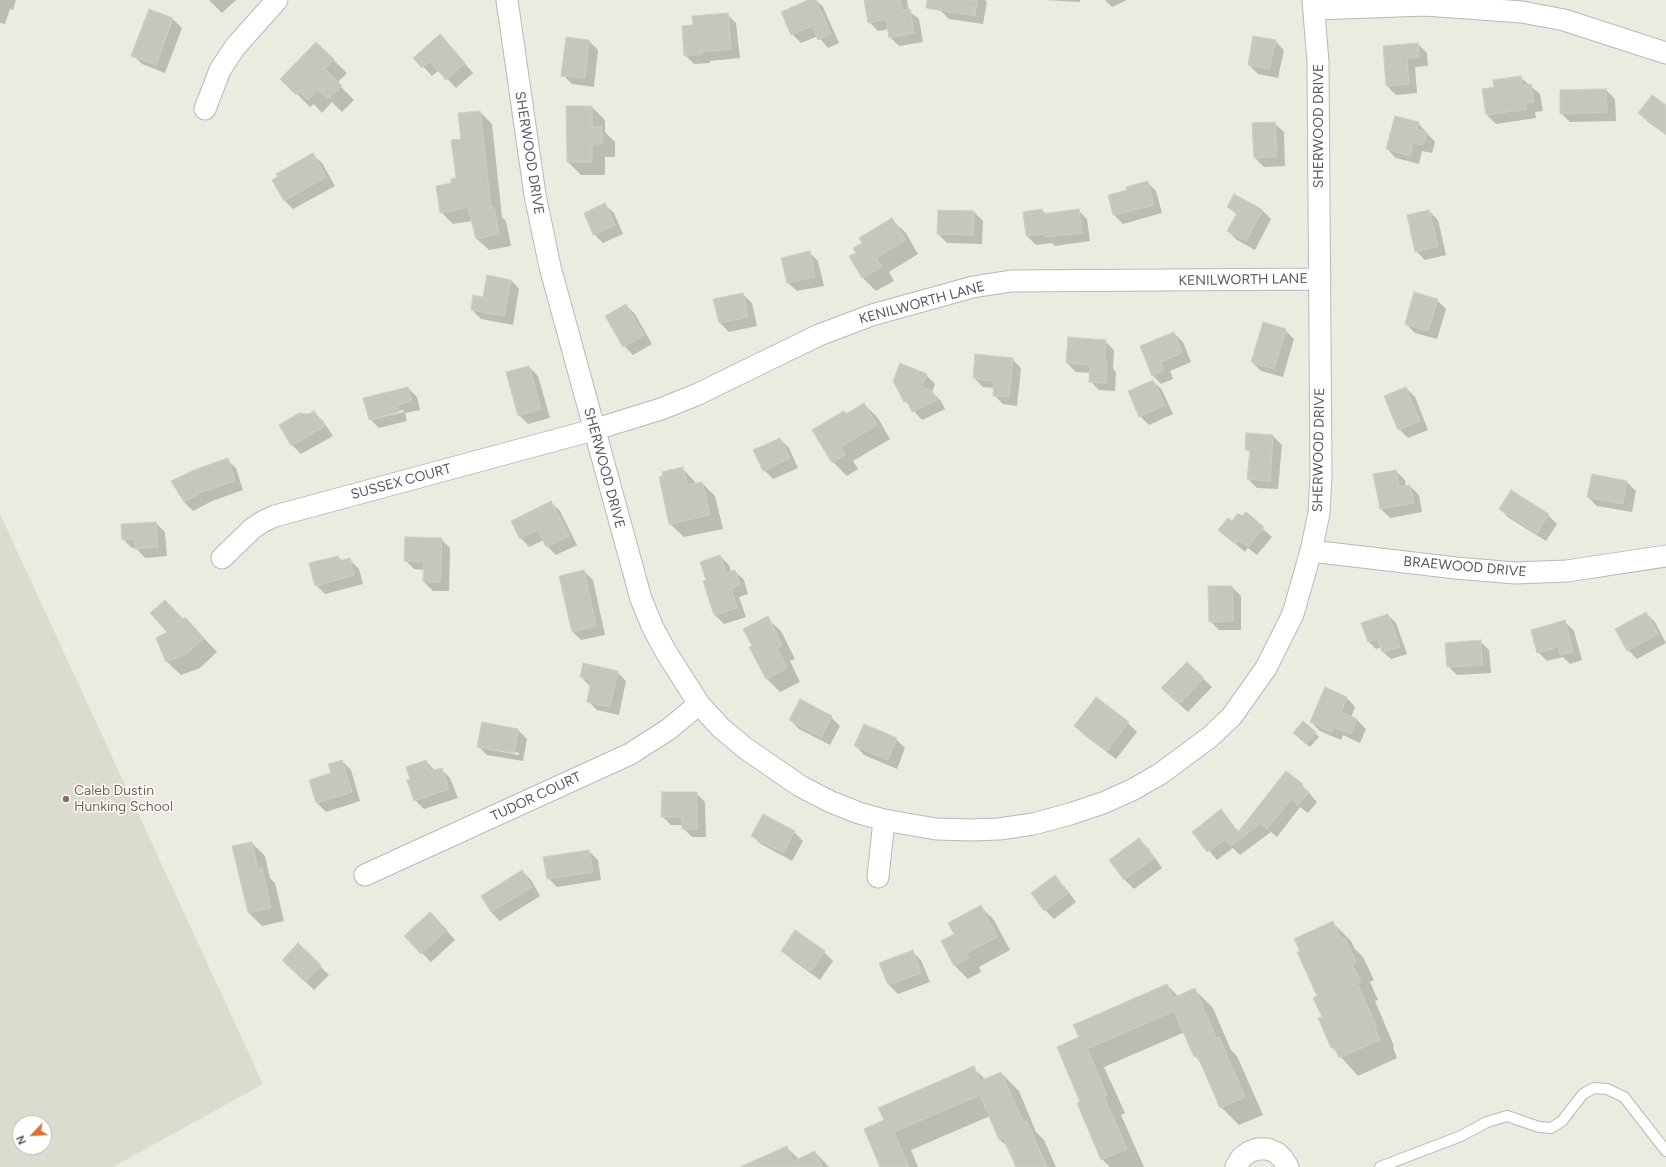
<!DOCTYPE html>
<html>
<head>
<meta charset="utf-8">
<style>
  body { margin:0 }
  #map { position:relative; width:1666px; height:1167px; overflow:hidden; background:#ebebe0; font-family:Figtree,sans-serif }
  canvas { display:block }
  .north { position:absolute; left:12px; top:1115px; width:40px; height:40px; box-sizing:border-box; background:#fff; border:1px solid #bdbdbf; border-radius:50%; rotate:245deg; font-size:11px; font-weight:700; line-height:16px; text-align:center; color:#595a60 }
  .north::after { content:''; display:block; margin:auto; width:14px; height:18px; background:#dd6e34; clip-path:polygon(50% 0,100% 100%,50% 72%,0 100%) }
</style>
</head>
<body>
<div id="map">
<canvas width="1666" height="1167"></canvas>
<div class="north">N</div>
</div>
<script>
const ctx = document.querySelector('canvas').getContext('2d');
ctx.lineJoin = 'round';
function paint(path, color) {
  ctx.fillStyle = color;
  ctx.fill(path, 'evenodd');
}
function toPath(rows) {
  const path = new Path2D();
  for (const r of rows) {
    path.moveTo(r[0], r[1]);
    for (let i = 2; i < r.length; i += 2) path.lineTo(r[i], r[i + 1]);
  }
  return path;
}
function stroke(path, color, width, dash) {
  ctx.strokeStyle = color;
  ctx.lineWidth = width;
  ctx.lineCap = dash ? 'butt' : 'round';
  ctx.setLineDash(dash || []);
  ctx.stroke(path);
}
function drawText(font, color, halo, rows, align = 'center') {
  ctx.font = font + ' Figtree,sans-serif';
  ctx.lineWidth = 3;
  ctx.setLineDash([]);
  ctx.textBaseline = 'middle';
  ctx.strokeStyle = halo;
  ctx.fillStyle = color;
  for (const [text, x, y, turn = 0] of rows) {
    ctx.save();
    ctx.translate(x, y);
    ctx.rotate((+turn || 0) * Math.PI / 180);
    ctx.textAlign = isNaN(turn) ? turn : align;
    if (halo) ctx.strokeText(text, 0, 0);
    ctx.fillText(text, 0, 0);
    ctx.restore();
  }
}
const education = toPath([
  [0,514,263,1084,113,1167,0,1167],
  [20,1123,44,1123,44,1147,20,1147]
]);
const shadow = toPath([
  [0,0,16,0,13,10,10,9,5,24,0,23],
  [209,0,236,0,222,13],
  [810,0,816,0,823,7,839,43,828,48,818,36,801,43,792,34],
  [865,0,907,0,909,11,919,19,923,42,899,46,890,37,889,29,878,31,869,22],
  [942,0,985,0,987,2,983,24,949,19,940,10],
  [1044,0,1080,0,1080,2],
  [1105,0,1127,0,1112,7],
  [149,10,173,19,182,28,165,73,142,64,133,55],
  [727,14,736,23,740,58,710,61,710,63,694,64,685,55,694,26],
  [589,41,598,50,594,87,572,84,563,75],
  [1275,41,1284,50,1278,78,1258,74,1249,65],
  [316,43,347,73,337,83,354,100,342,112,332,102,322,113,314,104,310,107,282,79],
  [448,44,473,73,456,88,439,70,432,76,415,58],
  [1418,44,1427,53,1428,66,1415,67,1417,93,1396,95,1387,86,1384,47],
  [1520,77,1540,94,1543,111,1535,112,1536,118,1496,124,1487,115,1495,88],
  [1606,90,1615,99,1616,121,1570,122,1561,113],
  [1666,106,1666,135,1648,122,1639,113],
  [592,107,605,120,605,132,615,142,615,157,605,157,605,175,581,175,568,162],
  [480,112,492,124,502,217,506,221,511,246,489,250,476,238,472,221,453,224,441,212,453,184,457,179,462,140],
  [1418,123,1435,142,1432,153,1422,151,1419,164,1396,158,1387,149],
  [1275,124,1284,132,1285,166,1264,167,1255,158],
  [313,155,322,163,335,186,293,209,284,200],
  [1147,182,1156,191,1162,213,1123,224,1114,215,1128,191],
  [605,205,614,213,623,234,603,243,594,234],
  [1228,207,1262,210,1271,219,1255,250,1237,240,1228,231,1237,215],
  [1042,210,1046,214,1078,210,1087,219,1090,241,1055,246,1052,243,1036,245,1027,236,1024,212],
  [1429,211,1438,220,1446,255,1425,260,1416,251],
  [974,212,983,221,982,244,947,243,938,234],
  [892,220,906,233,918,254,889,272,894,281,876,291,863,278,850,257,857,253,864,243],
  [809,252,818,261,824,286,797,291,788,283],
  [511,280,519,289,513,325,481,319,472,310],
  [743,294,752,303,757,326,729,332,720,323,715,300],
  [1437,300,1446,309,1437,339,1415,333,1406,324],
  [626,305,635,314,652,344,633,355,624,346],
  [1285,330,1294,339,1283,377,1261,371,1252,362],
  [1174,333,1183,342,1191,362,1170,371,1173,379,1161,384,1152,375],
  [1105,341,1114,350,1113,369,1116,372,1115,391,1099,390,1090,381,1091,373,1076,372,1067,363],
  [1012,359,1021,368,1017,406,1003,404,994,395,994,388,983,387,974,378],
  [529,367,538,376,550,418,528,424,519,415],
  [926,375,935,384,932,392,941,401,945,409,922,420,905,401],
  [1153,381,1162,390,1173,414,1149,425,1140,416],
  [408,388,417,397,420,410,405,413,407,421,379,428,370,419],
  [403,410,404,412,374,419,374,417],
  [1406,388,1415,397,1428,430,1408,438,1399,429],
  [864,404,878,418,890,439,853,461,858,469,847,476,833,462,847,415],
  [314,412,323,421,333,436,301,454,292,445,280,425,308,416],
  [1273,436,1282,445,1278,489,1257,488,1248,479,1251,453,1246,449],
  [780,439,789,448,798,468,773,479,764,470],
  [227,460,236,468,243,490,212,501,193,511,184,502,173,482],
  [683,469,697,484,702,483,715,496,723,529,684,537,670,524],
  [1396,471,1405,480,1406,487,1410,486,1419,495,1422,512,1390,518,1381,509,1375,475],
  [1627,482,1636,491,1632,512,1597,506,1588,497],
  [551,502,560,511,577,545,556,555,547,546,544,540,529,547,521,538],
  [1500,509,1548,515,1557,524,1546,541,1509,518],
  [1246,514,1272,537,1257,555,1248,548,1245,552,1219,530,1243,518],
  [156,523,165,532,167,556,145,558,136,548,132,548,123,539],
  [441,539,450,548,449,591,433,591,424,582,425,570,414,569,405,560],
  [720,556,729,565,731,572,735,571,744,580,748,594,739,597,746,617,724,624,715,615,704,582,707,581],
  [338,557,343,561,350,560,359,569,363,584,325,594,316,585],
  [584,571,593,580,605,635,581,640,572,631],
  [1232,587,1241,596,1241,630,1219,630,1210,621],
  [165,601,184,620,185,618,217,652,200,668,181,675,167,662,157,639,169,633],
  [1646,613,1655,622,1666,643,1637,659,1628,650],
  [1388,615,1396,623,1407,654,1391,659,1383,652,1382,647,1376,649,1369,642],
  [767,618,781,631,795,659,790,661,800,682,780,692,766,678,753,646],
  [1565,622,1574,631,1582,660,1570,664,1563,657,1547,661,1538,652],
  [1480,641,1489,650,1491,673,1457,675,1448,666],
  [1187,663,1212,687,1188,712,1171,697],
  [617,672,626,681,619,715,597,710,588,701,591,687,581,677],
  [1347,698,1355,707,1351,718,1357,720,1366,729,1360,743,1343,735,1341,740,1320,731,1311,722],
  [831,717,840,726,830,745,799,729,790,720],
  [1128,723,1137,732,1116,759,1084,735,1075,726],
  [518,730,527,739,523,761,487,755,478,746],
  [487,747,519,753,519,755,487,749],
  [1315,733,1319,737,1310,747,1298,737],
  [896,739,905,748,897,769,864,755,856,746],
  [342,761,351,770,360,801,326,812,317,803,310,780,332,774],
  [426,761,435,771,441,769,450,778,458,798,424,809,415,800,411,779],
  [1302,785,1317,802,1308,813,1300,807,1277,837,1271,832,1240,855,1233,848,1217,860,1193,832,1221,811,1239,832],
  [696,793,705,802,706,837,692,837,683,828,683,825,671,825,662,816],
  [794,832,803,841,792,861,761,844,752,836],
  [1139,839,1148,848,1162,868,1134,889,1125,880,1111,860],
  [252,843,265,856,270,878,275,883,284,921,262,926,249,913],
  [589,851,598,860,601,880,557,887,548,878],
  [522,871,531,880,540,896,500,921,491,912,482,896],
  [1055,877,1064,886,1076,902,1054,919,1045,910],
  [981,907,994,920,1010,950,979,967,981,972,968,979,954,965,956,934],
  [439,922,455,940,431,962,422,953],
  [1333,923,1351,941,1355,949,1363,957,1374,980,1370,982,1378,1000,1375,1001,1394,1046,1393,1047,1397,1058,1358,1076,1332,1047,1318,996,1301,951],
  [298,944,329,975,314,990,292,969],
  [782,950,824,952,833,961,820,980,791,959],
  [912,951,921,960,930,982,898,994,889,985,881,963],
  [1167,985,1179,997,1195,990,1213,1008,1231,1050,1237,1056,1263,1115,1239,1125,1221,1107,1201,1063,1195,1056,1185,1032,1104,1067,1125,1113,1121,1115,1144,1167,1110,1167,1102,1159,1082,1102,1080,1038],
  [973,1068,986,1080,1001,1073,1019,1091,1036,1132,1044,1140,1056,1167,1017,1167,1009,1148,1000,1140,990,1116,911,1150,918,1167,881,1167,885,1121],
  [787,1148,799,1159,815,1152,829,1167,742,1167]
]);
const building = toPath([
  [808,0,816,0,831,34,818,40,812,26,791,35,781,12,808,0],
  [864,0,900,0,902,11,910,9,914,33,889,38,886,19,868,23,864,0],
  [927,0,977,0,975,16,926,8,927,0],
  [149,9,173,18,156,65,131,56,149,9],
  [728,13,731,49,701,52,702,54,684,56,682,26,693,25,692,16,728,13],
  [440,34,465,63,446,80,430,61,422,68,413,58,440,34],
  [1253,36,1276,40,1269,69,1248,65,1253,36],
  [566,37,589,40,585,78,561,76,566,37],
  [316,42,334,59,325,69,342,86,328,99,318,90,308,100,299,91,296,95,280,79,316,42],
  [1418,43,1419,57,1407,58,1409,84,1386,86,1383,46,1418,43],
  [1521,76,1522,86,1531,84,1534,102,1526,103,1527,109,1486,115,1482,89,1494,87,1493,80,1521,76],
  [1606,89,1607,112,1560,114,1560,90,1606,89],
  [1652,95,1666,105,1666,134,1638,113,1652,95],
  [566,106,592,106,592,127,602,127,602,144,592,144,592,162,567,162,566,106],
  [480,111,491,208,494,207,499,234,476,239,468,207,440,213,436,186,451,183,451,179,456,178,451,140,461,139,458,113,480,111],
  [1395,116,1419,122,1416,129,1427,132,1423,145,1413,143,1410,156,1386,149,1395,116],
  [1275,122,1277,157,1254,158,1252,123,1275,122],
  [313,153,326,177,284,201,272,180,278,177,276,174,285,169,313,153],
  [1148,181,1154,205,1113,215,1108,195,1127,190,1126,187,1148,181],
  [1234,194,1263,210,1246,241,1227,231,1237,213,1227,207,1234,194],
  [605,203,615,225,593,235,584,213,605,203],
  [1042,209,1042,214,1079,209,1082,233,1045,237,1045,234,1026,236,1023,212,1042,209],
  [938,210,974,211,973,235,937,234,938,210],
  [1429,210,1438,246,1415,252,1407,215,1429,210],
  [892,218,906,240,876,258,882,267,862,278,849,256,856,253,853,248,862,243,859,238,892,218],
  [810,251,815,277,787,283,781,258,810,251],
  [487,275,511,280,504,316,471,310,473,295,483,297,487,275],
  [1414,292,1438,299,1428,331,1405,324,1414,292],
  [743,293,748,317,719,323,713,299,743,293],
  [626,304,644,335,623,347,605,316,626,304],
  [1263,322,1286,329,1274,369,1251,362,1263,322],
  [1174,332,1182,353,1161,362,1164,370,1152,376,1140,346,1174,332],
  [1068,337,1106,340,1104,362,1107,362,1106,383,1089,382,1090,365,1066,363,1068,337],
  [975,354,1013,358,1009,397,993,396,994,381,973,378,975,354],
  [900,363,927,374,921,387,932,391,937,400,912,412,907,401,904,402,893,381,900,363],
  [529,366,541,409,518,416,506,372,529,366],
  [1153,380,1165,405,1139,417,1128,391,1153,380],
  [408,387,411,401,397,405,399,412,369,420,363,398,408,387],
  [1406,387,1420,421,1398,430,1384,396,1406,387],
  [864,403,877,425,841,447,845,455,832,463,812,430,844,411,846,414,864,403],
  [314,411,325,426,291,446,279,425,299,413,308,414,314,411],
  [1246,433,1273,435,1270,481,1247,479,1250,450,1245,450,1246,433],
  [780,438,790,458,763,471,753,450,780,438],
  [228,458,235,481,202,492,184,502,171,481,194,470,228,458],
  [683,467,687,485,702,482,710,515,669,524,659,477,663,476,662,472,683,467],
  [1396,470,1399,487,1410,485,1414,503,1380,509,1373,474,1396,470],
  [1592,474,1627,481,1623,504,1587,497,1592,474],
  [1511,490,1549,514,1537,533,1499,509,1511,490],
  [551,501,569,536,546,547,538,530,520,539,511,521,551,501],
  [1246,512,1264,527,1248,547,1239,540,1235,544,1218,530,1228,518,1232,521,1238,513,1242,516,1246,512],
  [156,522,158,547,135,549,134,539,122,540,121,524,156,522],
  [405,537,442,538,440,582,423,582,424,562,404,561,405,537],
  [720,555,726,573,735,570,740,585,731,588,737,608,714,615,703,581,706,580,700,562,720,555],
  [338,556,340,561,350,558,354,575,315,586,309,563,338,556],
  [584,570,596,626,572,632,559,576,584,570],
  [1208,586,1232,586,1233,621,1209,622,1208,586],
  [165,600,183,619,185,617,204,638,186,654,166,662,156,638,167,632,150,613,165,600],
  [1646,612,1658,634,1627,651,1615,629,1646,612],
  [1388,614,1400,647,1382,652,1378,639,1368,642,1361,623,1388,614],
  [768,616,782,645,777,648,787,668,766,679,749,647,752,646,743,629,768,616],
  [1565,620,1573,652,1560,655,1558,647,1537,653,1531,630,1565,620],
  [1481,640,1482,665,1447,667,1445,643,1481,640],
  [1187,662,1204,678,1179,704,1161,688,1187,662],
  [583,663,618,671,610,707,587,702,591,680,580,677,583,663],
  [1325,687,1347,697,1341,712,1357,719,1351,734,1334,727,1332,732,1310,722,1325,687],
  [1096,697,1129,722,1107,751,1074,726,1096,697],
  [800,699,832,716,821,737,789,720,800,699],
  [1303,721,1316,732,1306,744,1293,733,1303,721],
  [482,722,518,729,514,753,477,747,482,722],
  [864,724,897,738,888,760,854,746,864,724],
  [342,760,352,792,316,803,309,780,331,773,328,764,342,760],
  [426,760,430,771,442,768,449,789,414,801,407,780,410,779,406,767,426,760],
  [1286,771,1303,784,1301,786,1309,792,1298,805,1291,799,1267,829,1261,823,1231,846,1225,839,1207,852,1192,832,1221,809,1238,832,1286,771],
  [662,792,697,792,697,829,682,829,682,817,661,817,662,792],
  [763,814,795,831,783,853,751,836,763,814],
  [1139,838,1154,858,1124,880,1109,860,1139,838],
  [252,842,258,869,262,868,271,908,248,913,232,846,252,842],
  [589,850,593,872,547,879,543,857,589,850],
  [522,870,532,887,491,912,481,896,522,870],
  [1055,875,1068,893,1044,911,1031,893,1055,875],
  [981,905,997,937,966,953,969,958,954,966,941,941,954,934,948,923,981,905],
  [430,912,447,930,421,954,404,936,430,912],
  [1333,921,1341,939,1345,938,1356,962,1352,964,1361,982,1357,983,1377,1028,1375,1029,1380,1040,1339,1058,1334,1046,1331,1048,1318,1018,1322,1017,1313,998,1317,996,1297,952,1300,951,1294,939,1333,921],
  [795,930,825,951,811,971,781,951,795,930],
  [298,943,321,965,305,982,282,960,298,943],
  [913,950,921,973,888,985,879,963,913,950],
  [1167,984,1173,998,1195,988,1216,1038,1219,1037,1245,1097,1220,1108,1197,1055,1194,1057,1174,1011,1087,1049,1107,1095,1104,1096,1127,1149,1101,1160,1077,1103,1080,1102,1057,1047,1079,1037,1073,1025,1167,984],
  [974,1066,980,1081,1001,1072,1023,1122,1027,1121,1047,1167,1016,1167,1003,1138,999,1140,980,1095,894,1132,909,1167,880,1167,864,1129,884,1120,878,1108,974,1066],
  [787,1146,793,1161,815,1151,822,1167,740,1167,787,1146]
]);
const lane = toPath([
  [1380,1167,1461,1136,1487,1122,1507,1116,1539,1127,1551,1128,1562,1121,1583,1094,1594,1088,1607,1089,1624,1097,1666,1151]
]);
const street = toPath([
  [507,0,535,195,550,267,641,599,653,628,666,652,699,704,721,728,745,748,800,786,831,802,859,813,884,820,936,829,970,830,999,829,1033,824,1070,814,1103,803,1132,790,1160,774,1210,737,1232,716,1266,668,1293,614,1311,551,1319,513,1321,476,1318,62,1313,0],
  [1315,9,1425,5,1522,12,1564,20,1666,53],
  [205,109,220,70,235,47,277,0],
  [1311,551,1456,568,1515,573,1567,571,1666,556],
  [222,558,253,528,264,521,275,516,593,430,661,409,698,394,819,335,872,315,973,287,1011,281,1320,279],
  [365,875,630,754,669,729,699,704],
  [878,877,884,820],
  [1236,1167,1242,1157,1249,1152,1258,1149,1268,1149,1277,1153,1283,1159,1288,1167]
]);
const markers = [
  [66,799,4,"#8d6e63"]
];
const streetNames = [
  ["SHERWOOD DRIVE",1319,126,-90],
  ["SHERWOOD DRIVE",529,153,81],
  ["KENILWORTH LANE",1243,280,-1],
  ["KENILWORTH LANE",922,303,-15],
  ["SHERWOOD DRIVE",1319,450,-89],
  ["SHERWOOD DRIVE",604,468,75],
  ["SUSSEX COURT",401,482,-15],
  ["BRAEWOOD DRIVE",1465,567,5],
  ["TUDOR COURT",536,797,-25]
];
const educationNames = [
  ["Caleb Dustin",74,791],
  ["Hunking School",74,807]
];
paint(education, '#dbdbce');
paint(shadow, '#0003');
paint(building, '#c6c6bd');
stroke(building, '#cfcebf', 1);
stroke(lane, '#b8b8be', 12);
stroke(street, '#b8b8be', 23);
stroke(lane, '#fff', 10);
stroke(street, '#fff', 21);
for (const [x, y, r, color] of markers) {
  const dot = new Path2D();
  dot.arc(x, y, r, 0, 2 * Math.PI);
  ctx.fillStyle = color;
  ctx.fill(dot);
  stroke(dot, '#fff', 1.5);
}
drawText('14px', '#595a60', '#fff', streetNames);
drawText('14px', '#785e54', '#fff', educationNames, 'left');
</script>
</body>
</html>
